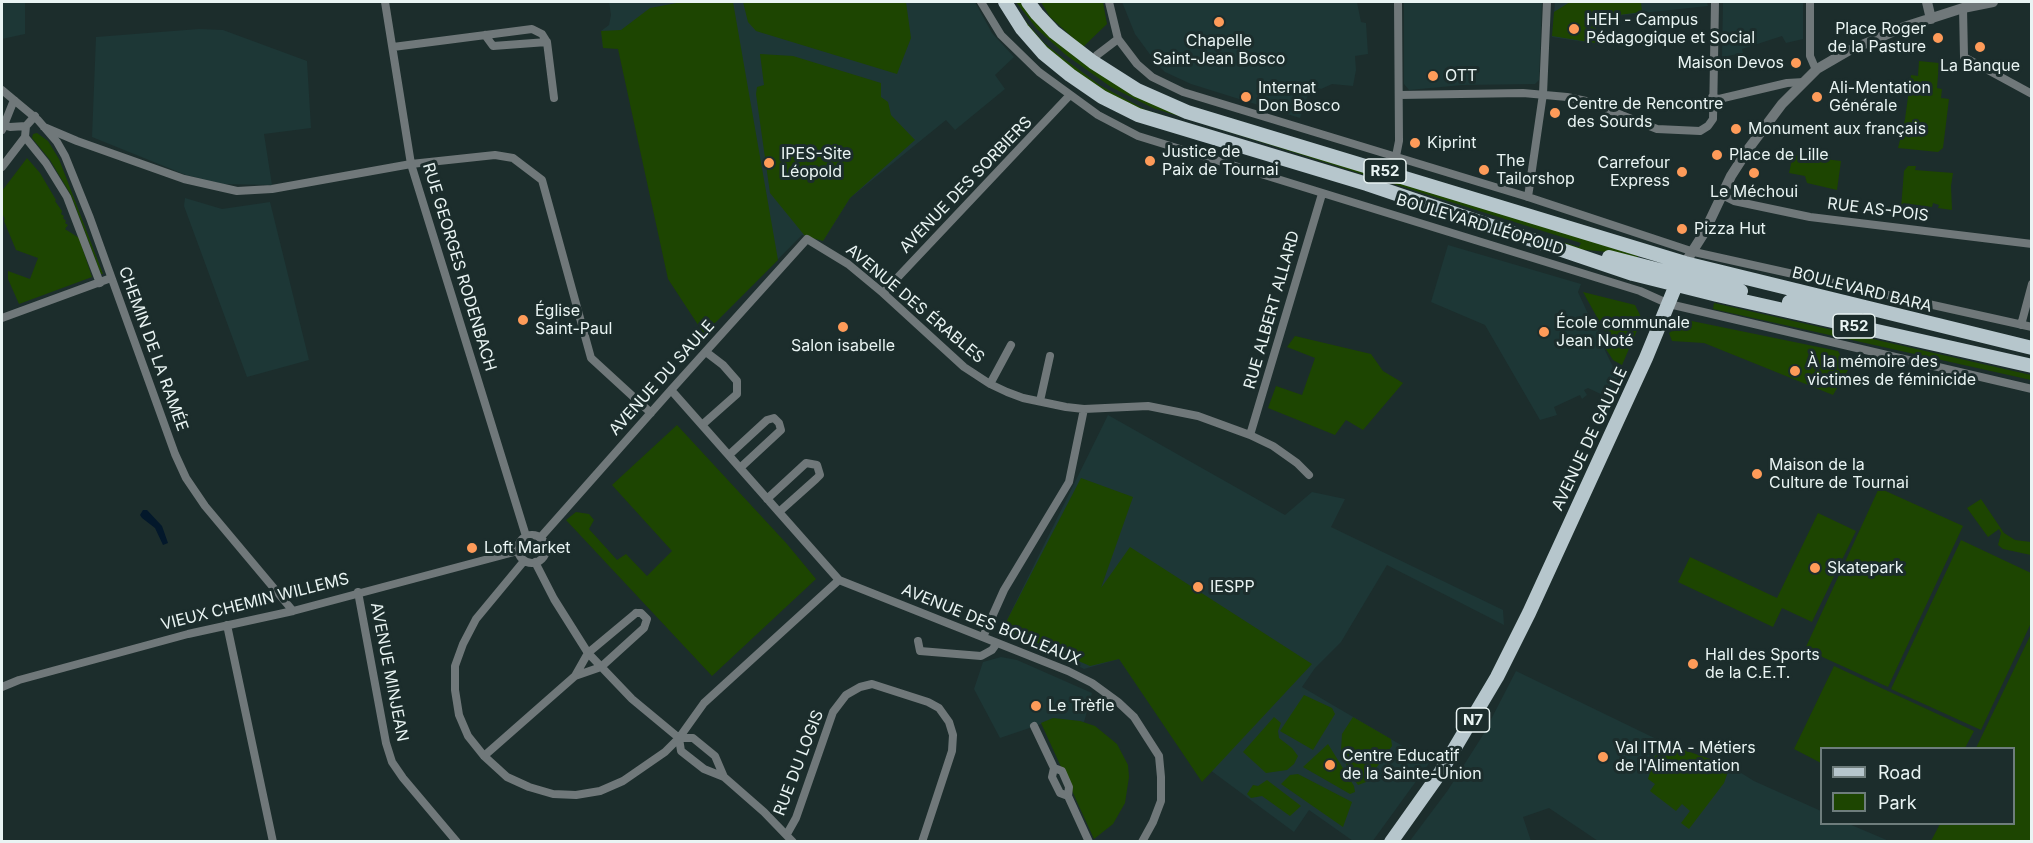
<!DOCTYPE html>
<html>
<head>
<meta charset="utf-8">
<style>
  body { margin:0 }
  #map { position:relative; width:2033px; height:843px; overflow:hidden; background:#1c2d2c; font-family:Inter,sans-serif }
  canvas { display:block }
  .frame { position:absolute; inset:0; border:3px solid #e9f4f3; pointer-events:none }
  .legend { position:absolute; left:1820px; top:747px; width:195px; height:78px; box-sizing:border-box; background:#1c2d2c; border:2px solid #6e7d7c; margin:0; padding:8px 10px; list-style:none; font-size:18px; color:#e9f4f3 }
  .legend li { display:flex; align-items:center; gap:12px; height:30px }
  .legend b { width:30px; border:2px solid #6e7d7c }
</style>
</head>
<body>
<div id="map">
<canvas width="2033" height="843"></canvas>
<div class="frame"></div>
<ul class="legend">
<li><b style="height:8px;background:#b6c6cc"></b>Road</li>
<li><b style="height:16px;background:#1d4501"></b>Park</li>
</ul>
</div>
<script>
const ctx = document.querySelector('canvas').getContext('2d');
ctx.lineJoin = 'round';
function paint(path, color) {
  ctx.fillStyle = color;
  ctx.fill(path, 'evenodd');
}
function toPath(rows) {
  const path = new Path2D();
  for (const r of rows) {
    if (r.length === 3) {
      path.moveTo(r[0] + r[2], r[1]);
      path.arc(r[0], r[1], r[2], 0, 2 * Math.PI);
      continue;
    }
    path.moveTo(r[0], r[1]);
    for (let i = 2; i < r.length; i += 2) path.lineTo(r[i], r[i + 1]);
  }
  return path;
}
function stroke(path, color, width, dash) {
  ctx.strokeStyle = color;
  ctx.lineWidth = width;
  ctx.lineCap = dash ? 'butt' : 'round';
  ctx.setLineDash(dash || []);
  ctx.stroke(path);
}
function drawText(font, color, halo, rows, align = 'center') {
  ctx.font = font + ' Inter,sans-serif';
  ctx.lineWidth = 6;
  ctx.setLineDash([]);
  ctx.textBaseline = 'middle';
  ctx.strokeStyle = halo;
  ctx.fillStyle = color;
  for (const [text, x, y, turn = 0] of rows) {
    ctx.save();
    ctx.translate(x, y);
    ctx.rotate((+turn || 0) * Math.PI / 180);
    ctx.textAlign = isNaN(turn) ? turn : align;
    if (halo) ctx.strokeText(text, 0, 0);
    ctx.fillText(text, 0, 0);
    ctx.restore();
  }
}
const built = toPath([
  [2,2,25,2,25,34,2,39],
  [609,2,975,2,992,33,1014,57,995,75,1005,89,955,130,946,120,850,198,823,241,802,235,704,334,618,48,603,48,601,31,609,25,611,15],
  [1122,2,1357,2,1361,22,1366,23,1368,54,1355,56,1356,70,1353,86,1332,84,1321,89,1311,86,1300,118,1191,84,1165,72,1157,64,1135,34],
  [1404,2,1542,2,1539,80,1535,84,1463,85,1409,90,1404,84],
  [1555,2,1707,2,1708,6,1596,18,1595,43,1592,43,1552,37],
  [1723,2,1803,2,1803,39,1786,43,1782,36,1742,49,1743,53,1722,57],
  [199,29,223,30,307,61,311,128,264,134,272,185,223,184,186,175,92,137,96,37],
  [185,198,222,209,270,202,309,360,247,377,184,206],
  [1448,245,1581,284,1578,292,1590,318,1592,316,1596,317,1594,321,1602,339,1606,341,1601,342,1613,367,1621,372,1607,397,1588,388,1584,390,1587,395,1582,399,1580,395,1554,407,1557,415,1540,420,1485,325,1431,302],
  [1108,415,1285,515,1312,492,1345,499,1331,527,1503,610,1504,625,1387,565,1341,642,1315,668,1302,687,1430,762,1372,842,1353,841,1309,810,1294,832,1179,747,1119,659,1084,669,1003,628],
  [1001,657,1017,660,1092,693,1084,722,1056,719,1000,738,974,689,983,662],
  [1516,671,1677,749,1730,766,1754,781,1821,811,1822,824,1849,824,1889,841,1598,841,1549,808,1523,817,1531,841,1409,842,1448,790,1483,735]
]);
const green = toPath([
  [682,2,733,2,778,260,704,334,668,279,618,49,603,48,601,31,621,30,650,8],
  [743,2,906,2,911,38,897,74,756,31,748,22],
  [1016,2,1022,2,1079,60,1136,96,1638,256,1637,260,1608,252,1576,249,1156,119,1102,92,1038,44,1021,16,1044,43,1063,58,1101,86,1146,110,1563,242,1579,247,1581,243,1153,108,1111,87,1066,55,1037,29],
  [1041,2,1103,2,1107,24,1083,47,1050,17],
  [1570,2,1641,2,1642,12,1596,18,1595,43,1552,36,1554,12],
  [760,54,793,56,881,83,881,97,888,102,891,115,915,140,850,198,823,241,805,236,770,193,756,94,757,87,764,85],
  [1919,61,1939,63,1937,88,1942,89,1941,98,1949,99,1943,148,1938,152,1898,148,1905,119,1911,75,1918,76],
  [37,133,48,141,59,159,103,274,101,274,71,195,50,160,32,138,33,134],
  [1793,155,1841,161,1837,190,1807,183,1805,176,1789,173],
  [27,158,40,173,56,200,55,201,62,211,61,214,64,216,63,218,66,221,65,223,68,225,65,229,79,238,92,277,19,304,8,279,8,271,30,279,38,258,16,250,4,221,5,219,2,213,2,191],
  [1908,166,1916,166,1915,170,1953,173,1951,186,1952,210,1938,208,1939,205,1933,203,1932,207,1903,203,1901,208,1904,171],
  [1583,292,1635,305,1642,319,1622,365,1613,360,1604,346,1608,337],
  [1714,303,2031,375,2031,380,1713,309],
  [1687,320,1838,351,1848,370,1833,395,1704,343,1672,341,1669,333],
  [1295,336,1371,354,1383,371,1403,383,1363,430,1346,420,1335,435,1268,408,1276,386,1302,395,1315,358,1287,347],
  [677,425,787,544,816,579,712,676,566,520,576,512,589,514,594,520,589,529,617,560,626,554,647,576,672,551,612,485],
  [1081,478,1133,497,1101,588,1130,547,1312,664,1202,782,1119,659,1090,666,1003,628],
  [1879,488,1963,526,1888,687,1805,649],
  [1981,499,2004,533,2015,540,2031,542,2031,555,2003,549,1998,545,2001,533,1999,529,1988,537,1967,508],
  [1818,513,1856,531,1812,622,1782,608,1773,627,1678,582,1690,557,1777,598],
  [1961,540,2031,573,2031,623,1981,730,1891,689],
  [2031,634,2031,841,1931,841,1940,824,2014,824,2014,748,1976,748],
  [1834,666,1974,731,1965,748,1822,748,1821,763,1794,749],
  [1304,695,1332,708,1335,714,1313,750,1280,731],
  [1274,717,1281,723,1278,731,1279,738,1292,748,1298,756,1294,764,1287,770,1266,773,1243,752],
  [1353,717,1391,739,1392,746,1366,782,1358,785,1350,774,1341,751,1342,734],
  [1053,718,1080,721,1095,726,1117,744,1128,765,1129,777,1125,803,1113,824,1094,839,1041,723],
  [1664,743,1730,766,1724,783,1689,829,1681,823,1690,811,1682,804,1676,811,1650,791,1655,784,1648,779,1655,756,1659,753],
  [1328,744,1354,786,1355,792,1350,794,1303,767],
  [1298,774,1352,802,1343,827,1281,784,1290,775],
  [1267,780,1301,806,1290,816,1262,796,1251,798,1247,794,1253,785,1258,786]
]);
const water = toPath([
  [143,510,147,510,162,526,168,543,163,545,155,528,142,518,140,515]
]);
const minor = toPath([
  [385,2,411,164,526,536],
  [981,2,1001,35,1039,72,1098,115,1138,136,1640,291,1669,304,2032,389],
  [1109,2,1118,39,1137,64,1152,77,1183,92,1528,197,1694,252,2032,327],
  [1810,2,1810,56,1816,70],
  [1963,8,1964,57,2032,94],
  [485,35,493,46,547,42],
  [393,47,532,29,542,34,547,42,554,98],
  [1093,62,1097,55,1118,39],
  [2,90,38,120,57,142,65,156,90,218,175,454,186,478,205,506,293,611],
  [1399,95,1523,93,1567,97,1586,101,1657,129,1700,131,1708,126,1713,119,1715,2],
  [1712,97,1719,99,1787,83,1804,82],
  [3,125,10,127,26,126],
  [44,127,77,141,184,179,237,191,272,189,411,164,495,155,513,158,542,180,591,358,651,413],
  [2,130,14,100],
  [25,137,46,163,67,197,100,283],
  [1396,156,1399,141,1398,2],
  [2,167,25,137,26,126,35,116],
  [1722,195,1734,201,1810,217,2032,244],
  [1528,197,1543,94,1547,2],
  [883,293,1069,96],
  [2,318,111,278],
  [2021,325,2032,284],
  [990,384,1011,345],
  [671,390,839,580,1068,671,1092,683,1118,702,1134,717,1159,756,1161,777,1161,801,1153,822,1142,842],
  [1040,401,1050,356],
  [702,425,737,394,737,381,723,365,706,352],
  [1250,435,1322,194],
  [729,455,767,420,774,418,779,423,781,430,740,468],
  [767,499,806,463,817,465,820,475,816,479,779,512],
  [532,549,14],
  [540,538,671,390,807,239,848,264,883,293,964,367,990,384,1007,392,1023,398,1066,407,1084,409,1148,406,1198,416,1250,435,1273,446,1297,463,1309,475],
  [524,561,476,619,463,644,455,666,455,690,459,715,468,736,484,756,507,777,529,787,553,794,576,795,600,791,623,781,665,752,679,738,704,703,839,580],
  [535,562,554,599,588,653,632,699,679,738,693,738,715,756,724,777],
  [358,592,386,743,392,762,403,778,457,842],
  [636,613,641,613,647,619,644,628,601,667,575,676,588,653,636,613],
  [227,625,273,842],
  [983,637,1004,590,1069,482,1084,409],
  [918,641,920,651,981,656,992,650,997,643],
  [2,687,19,680,188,634,293,611,518,551],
  [1034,726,1054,768,1052,777,1060,793,1068,796],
  [679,738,681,751,704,769,724,777,764,812,793,842],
  [484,756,575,676],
  [1054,768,1062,771,1069,787,1068,796,1089,842],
  [787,834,796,818,833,712,846,695,860,687,872,684,928,702,939,708,949,722,953,735,952,751,922,842]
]);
const tertiary = toPath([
  [1927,2,1931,19],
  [1685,263,1704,233,1731,176,1749,148,1782,104,1817,69,1848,51,1904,27,1963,8,1993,2]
]);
const primary = toPath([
  [1005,2,1022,29,1043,53,1070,75,1102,97,1138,115,1367,184,1633,274,1717,295,2032,366],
  [1028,2,1037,14,1054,32,1093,62,1137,90,1187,112,1685,263,2032,348],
  [1609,257,1741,291],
  [1789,302,1846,312,1856,311],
  [1391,842,1440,773,1497,677,1529,613,1646,358,1685,263]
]);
const markers = [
  [1219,22,6,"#fe9b59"],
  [1574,29,6,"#fe9b59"],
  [1938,38,6,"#fe9b59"],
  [1980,47,6,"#fe9b59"],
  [1796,63,6,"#fe9b59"],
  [1433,76,6,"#fe9b59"],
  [1246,97,6,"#fe9b59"],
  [1817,97,6,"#fe9b59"],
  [1555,113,6,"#fe9b59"],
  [1736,129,6,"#fe9b59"],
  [1415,143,6,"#fe9b59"],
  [1717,155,6,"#fe9b59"],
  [1150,161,6,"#fe9b59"],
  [769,163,6,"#fe9b59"],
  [1484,170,6,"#fe9b59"],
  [1682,172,6,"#fe9b59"],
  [1754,173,6,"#fe9b59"],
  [1682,229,6,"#fe9b59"],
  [523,320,6,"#fe9b59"],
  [843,327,6,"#fe9b59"],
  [1544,332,6,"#fe9b59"],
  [1795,371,6,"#fe9b59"],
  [1757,474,6,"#fe9b59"],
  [472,548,6,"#fe9b59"],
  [1815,568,6,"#fe9b59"],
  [1198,587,6,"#fe9b59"],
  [1693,664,6,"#fe9b59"],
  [1036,706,6,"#fe9b59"],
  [1603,757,6,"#fe9b59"],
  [1330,765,6,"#fe9b59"]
];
const shields = [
  [1385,171,42],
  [1854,326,42],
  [1473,720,33]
];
const shieldNames = [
  ["R52",1385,171],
  ["R52",1854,326],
  ["N7",1473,720]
];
const poiNames = [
  ["HEH - Campus",1586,20],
  ["Pédagogique et Social",1586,38],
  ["Place Roger",1926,29,"right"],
  ["de la Pasture",1926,47,"right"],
  ["Chapelle",1219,41,"center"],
  ["Saint-Jean Bosco",1219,59,"center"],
  ["Maison Devos",1784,63,"right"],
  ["La Banque",1980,66,"center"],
  ["OTT",1445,76],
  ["Internat",1258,88],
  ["Don Bosco",1258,106],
  ["Ali-Mentation",1829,88],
  ["Générale",1829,106],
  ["Centre de Rencontre",1567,104],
  ["des Sourds",1567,122],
  ["Monument aux français",1748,129],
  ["Kiprint",1427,143],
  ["Justice de",1162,152],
  ["Paix de Tournai",1162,170],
  ["IPES-Site",781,154],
  ["Léopold",781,172],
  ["Place de Lille",1729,155],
  ["The",1496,161],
  ["Tailorshop",1496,179],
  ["Carrefour",1670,163,"right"],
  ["Express",1670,181,"right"],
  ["Le Méchoui",1754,192,"center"],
  ["Pizza Hut",1694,229],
  ["Église",535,311],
  ["Saint-Paul",535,329],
  ["École communale",1556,323],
  ["Jean Noté",1556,341],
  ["Salon isabelle",843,346,"center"],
  ["À la mémoire des",1807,362],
  ["victimes de féminicide",1807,380],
  ["Maison de la",1769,465],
  ["Culture de Tournai",1769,483],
  ["Loft Market",484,548],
  ["Skatepark",1827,568],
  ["IESPP",1210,587],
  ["Hall des Sports",1705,655],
  ["de la C.E.T.",1705,673],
  ["Le Trèfle",1048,706],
  ["Val ITMA - Métiers",1615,748],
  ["de l'Alimentation",1615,766],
  ["Centre Educatif",1342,756],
  ["de la Sainte-Union",1342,774]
];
const streetNames = [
  ["AVENUE DES SORBIERS",966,185,-46],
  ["RUE AS-POIS",1878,210,7],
  ["BOULEVARD LÉOPOLD",1480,225,17],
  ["RUE GEORGES RODENBACH",459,267,73],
  ["BOULEVARD BARA",1862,290,14],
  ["AVENUE DES ÉRABLES",915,304,40],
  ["RUE ALBERT ALLARD",1272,310,-74],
  ["CHEMIN DE LA RAMÉE",153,349,70],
  ["AVENUE DU SAULE",662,378,-48],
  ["AVENUE DE GAULLE",1590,439,-65],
  ["VIEUX CHEMIN WILLEMS",255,602,-14],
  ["AVENUE DES BOULEAUX",991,625,22],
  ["AVENUE MINJEAN",389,672,79],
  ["RUE DU LOGIS",799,763,-69]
];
paint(built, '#1d3736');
paint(green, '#1d4501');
paint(water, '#03182b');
stroke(minor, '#70787a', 8);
stroke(tertiary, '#70787a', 10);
stroke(primary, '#b6c6cc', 14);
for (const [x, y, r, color] of markers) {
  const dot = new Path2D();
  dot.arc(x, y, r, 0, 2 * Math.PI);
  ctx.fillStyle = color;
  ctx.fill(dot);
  stroke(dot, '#1c2d2c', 2);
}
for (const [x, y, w] of shields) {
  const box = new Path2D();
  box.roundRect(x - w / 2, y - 12, w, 24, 4.5);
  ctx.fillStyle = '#1c2d2c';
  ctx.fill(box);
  stroke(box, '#e9f4f3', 1.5);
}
drawText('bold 15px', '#e9f4f3', null, shieldNames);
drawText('16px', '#e9f4f3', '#1c2d2c', poiNames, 'left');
drawText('16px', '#e9f4f3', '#1c2d2c', streetNames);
</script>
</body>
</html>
